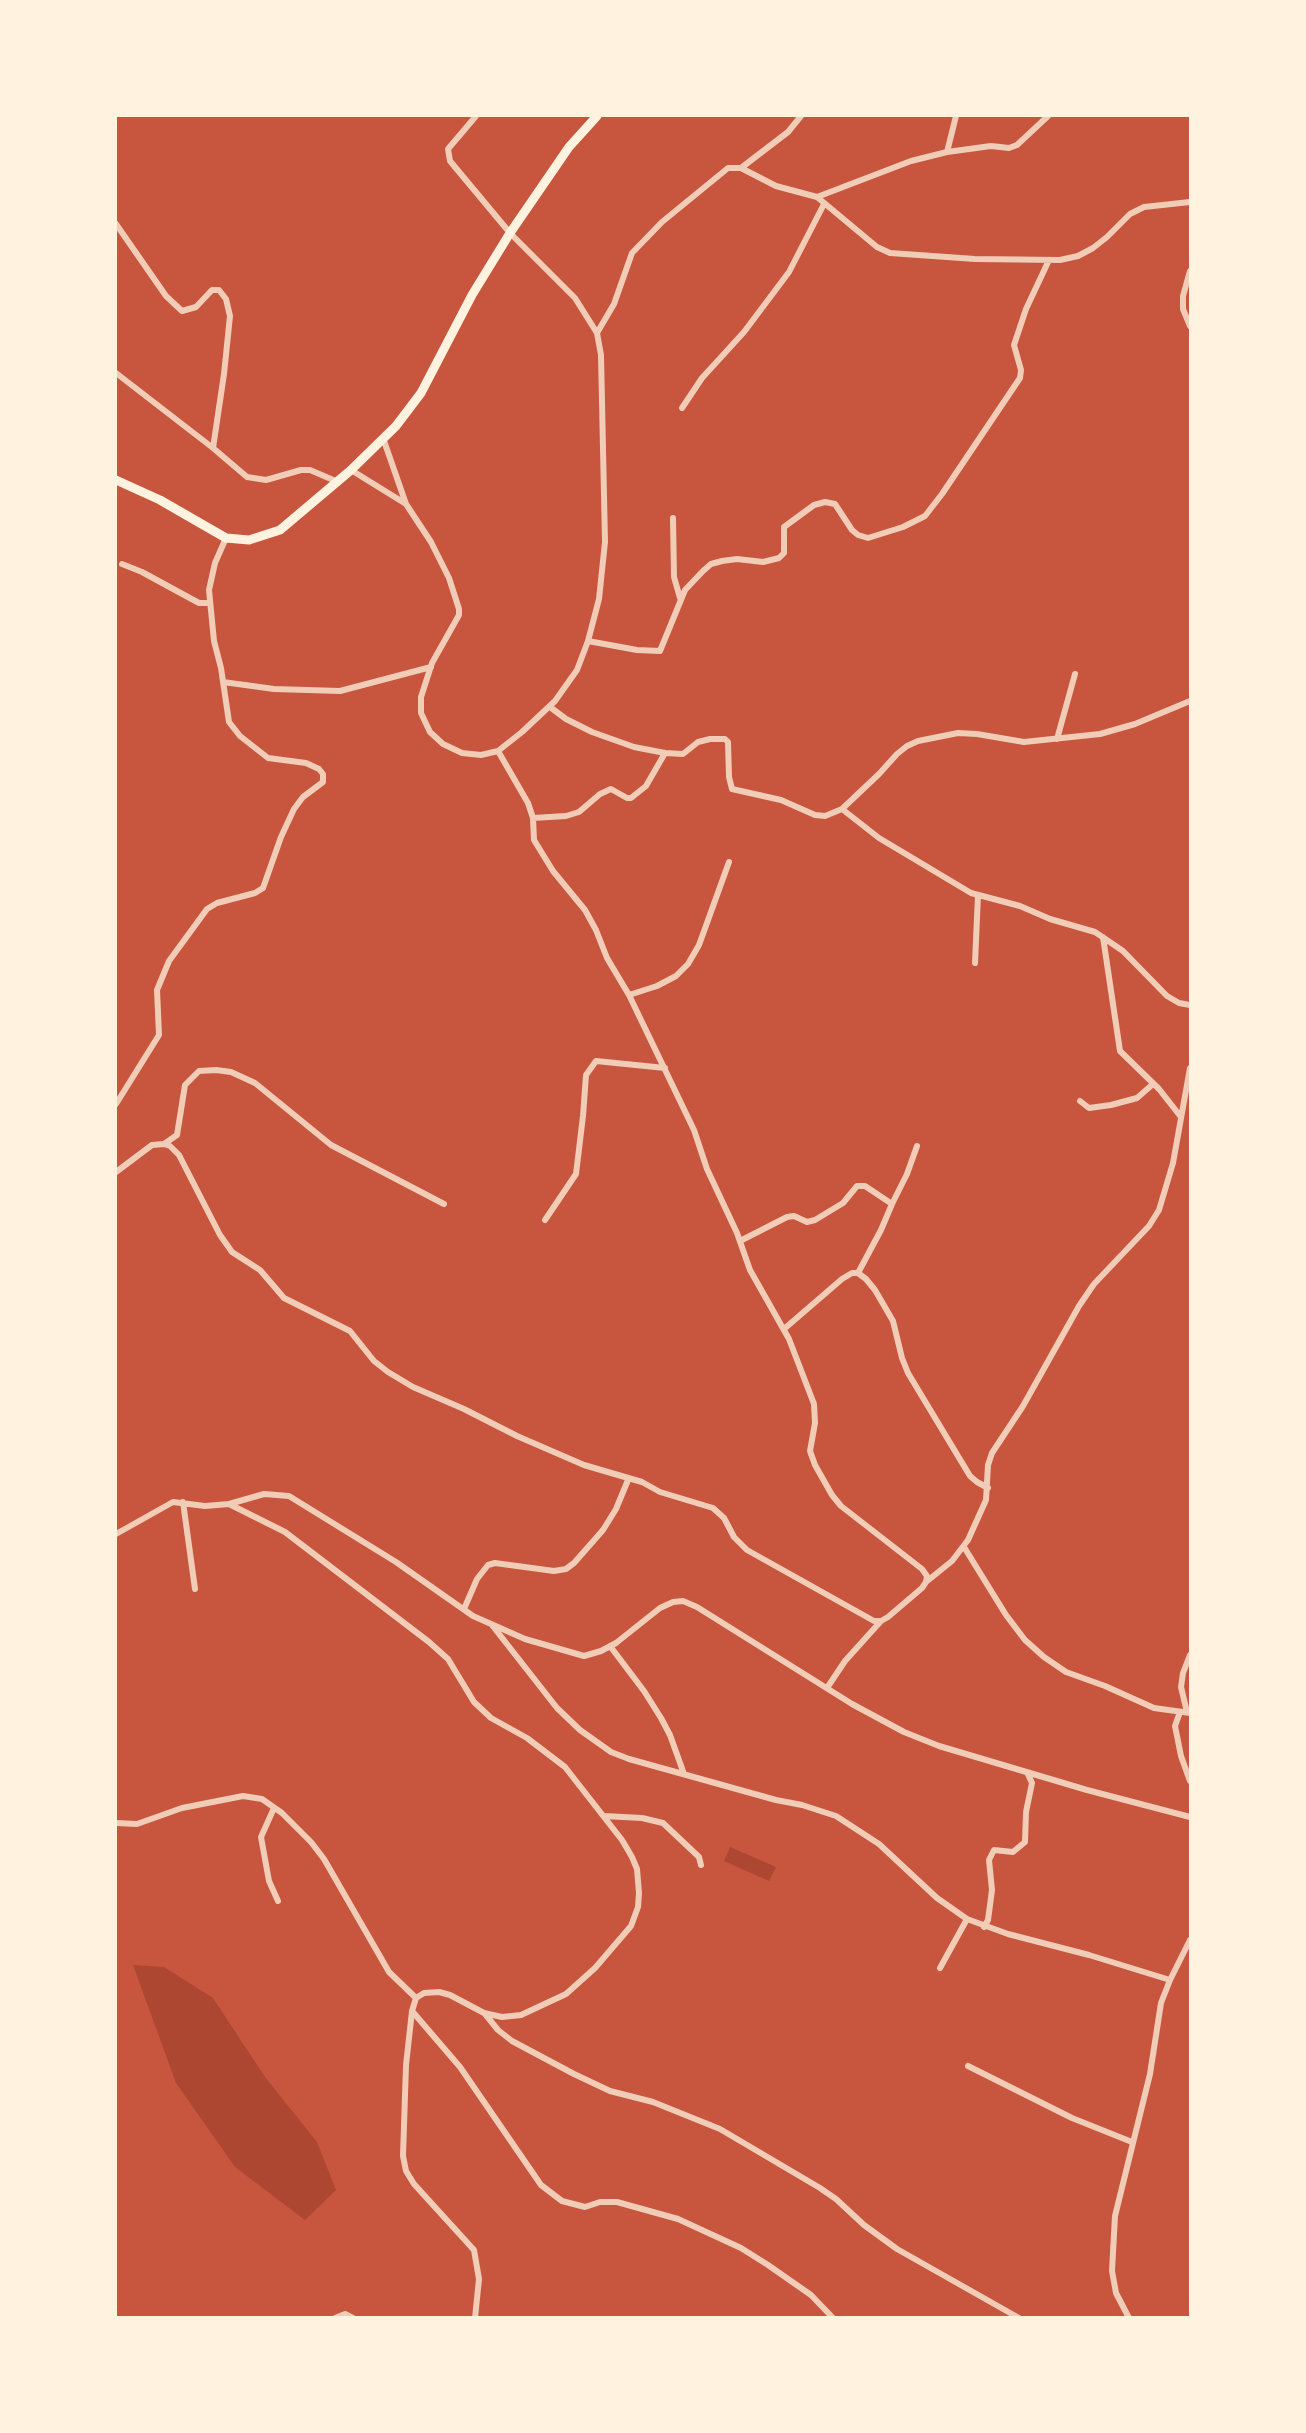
<!DOCTYPE html>
<html>
<head>
<meta charset="utf-8">
<style>
  body { margin:0 }
  #map { position:relative; width:1306px; height:2433px; overflow:hidden; background:#c8553d; font-family:Quicksand,sans-serif }
  canvas { display:block }
  .frame { position:absolute; inset:0; border:117px solid #fff3e0; pointer-events:none }
</style>
</head>
<body>
<div id="map">
<canvas width="1306" height="2433"></canvas>
<div class="frame"></div>
</div>
<script>
const ctx = document.querySelector('canvas').getContext('2d');
ctx.lineJoin = 'round';
function paint(path, color) {
  ctx.fillStyle = color;
  ctx.fill(path, 'evenodd');
}
function toPath(rows) {
  const path = new Path2D();
  for (const r of rows) {
    path.moveTo(r[0], r[1]);
    for (let i = 2; i < r.length; i += 2) path.lineTo(r[i], r[i + 1]);
  }
  return path;
}
function stroke(path, color, width, dash) {
  ctx.strokeStyle = color;
  ctx.lineWidth = width;
  ctx.lineCap = dash ? 'butt' : 'round';
  ctx.setLineDash(dash || []);
  ctx.stroke(path);
}
const green = toPath([
  [730,1847,776,1867,769,1881,724,1861],
  [133,1965,164,1967,213,1998,265,2077,317,2142,336,2190,305,2220,235,2167,176,2083]
]);
const minor = toPath([
  [947,152,956,116],
  [741,168,788,132,801,116],
  [817,197,911,161,947,152,991,146,1009,148,1017,145,1048,116],
  [116,224,166,296,182,311,196,307,212,290,219,290,226,299,230,316,224,374,213,448],
  [1190,271,1183,296,1183,309,1190,326],
  [597,333,614,304,632,253,662,222,728,168,741,168,776,186,817,197,877,247,890,253,975,259,1060,260,1078,256,1093,248,1107,237,1130,214,1144,207,1190,202],
  [116,373,213,448,247,477,266,480,301,470,310,470,338,482],
  [682,408,702,378,744,332,789,272,824,204],
  [383,438,406,504,431,542,449,578,459,609,459,615,432,663,421,697,421,713,430,732,443,744,462,753,481,755,498,751,522,732,555,701,577,670,588,641,599,599,605,542,601,355,597,333,575,298,510,233,450,161,448,149,476,116],
  [351,470,406,504],
  [673,518,674,577,680,598],
  [122,564,142,572,199,603,210,603],
  [588,641,637,650,660,651,685,590,703,571,711,564,722,561,737,559,763,562,779,558,784,553,784,527,814,505,825,502,835,504,852,530,858,535,868,538,903,527,925,516,942,494,1020,378,1021,370,1014,345,1026,309,1049,260],
  [223,682,274,689,340,691,431,667],
  [550,707,566,719,592,732,634,747,665,753,683,754,698,742,710,739,725,739,728,742,729,777,732,789,781,800,815,815,825,816,842,809,879,774,897,754,907,746,918,741,958,733,977,734,1024,742,1100,734,1135,724,1190,701],
  [1057,739,1075,674],
  [842,809,879,838,971,893,1020,906,1050,919,1095,932,1123,951,1167,996,1179,1003,1190,1005],
  [533,818,566,816,579,812,600,794,611,789,627,798,631,798,646,786,665,753],
  [1103,937,1120,1051,1159,1089,1181,1117],
  [975,963,978,895],
  [629,995,657,986,676,976,688,964,699,945,729,862],
  [1080,1101,1089,1108,1111,1105,1137,1098,1153,1084],
  [116,1104,159,1035,157,990,169,961,207,909,217,903,255,893,263,888,281,837,294,809,303,797,323,782,323,774,319,769,306,763,268,758,240,736,229,722,221,668,214,641,209,590,215,563,226,538],
  [164,1144,177,1135,185,1085,199,1071,216,1070,231,1072,255,1083,331,1145,444,1204],
  [116,1172,152,1145,164,1144,170,1146,179,1155,220,1235,232,1252,260,1270,284,1298,350,1331,374,1361,388,1372,413,1387,464,1409,517,1436,584,1465,642,1482,660,1492,713,1508,724,1518,734,1537,747,1550,874,1621,881,1621,888,1617,922,1588,926,1582,927,1576,922,1569,841,1506,832,1495,815,1465,810,1451,815,1423,814,1404,789,1339,750,1270,737,1233,707,1169,694,1130,629,995,607,958,596,930,585,910,553,871,534,840,533,818,528,803,498,751],
  [892,1204,907,1174,917,1146],
  [545,1220,576,1174,583,1116,586,1075,596,1061,665,1068],
  [740,1241,787,1217,794,1216,807,1222,815,1220,843,1203,857,1186,865,1186,892,1204,881,1230,858,1273],
  [784,1329,842,1279,852,1273,858,1273,866,1279,875,1290,893,1321,902,1358,908,1373,970,1476,977,1482,988,1488],
  [183,1502,195,1589],
  [229,1504,264,1494,289,1496,396,1562,473,1616,525,1639,584,1656,601,1651,616,1643,660,1608,673,1602,683,1601,697,1607,852,1704,904,1732,939,1746,1087,1790,1190,1817],
  [116,1534,173,1502,205,1506,229,1504,285,1532,429,1642,448,1659,474,1702,491,1718,527,1738,565,1767,622,1840,632,1857,637,1869,639,1893,638,1907,631,1926,595,1968,566,1994,521,2015,502,2017,484,2013,450,1995,439,1992,424,1993,416,1998,412,2011,406,2065,403,2156,406,2171,414,2184,474,2250,479,2279,475,2318],
  [964,1547,1006,1615,1025,1640,1044,1657,1066,1672,1105,1686,1154,1708,1190,1713],
  [926,1582,952,1561,968,1540,986,1500,988,1465,992,1453,1023,1406,1079,1306,1094,1284,1149,1226,1159,1210,1173,1163,1190,1068],
  [464,1609,477,1579,488,1565,495,1563,554,1571,566,1569,574,1563,603,1530,616,1509,628,1480],
  [492,1625,557,1708,580,1730,611,1752,629,1759,776,1800,802,1805,836,1816,879,1844,937,1898,967,1919,1008,1934,1089,1955,1170,1980],
  [610,1646,644,1691,661,1718,670,1735,684,1774],
  [1190,1655,1183,1673,1181,1687,1186,1708,1190,1713],
  [827,1688,845,1661,881,1621],
  [1180,1712,1175,1726,1181,1756,1190,1781],
  [274,1808,261,1837,269,1881,278,1901],
  [604,1816,642,1818,663,1823,699,1857,701,1865],
  [116,1823,137,1824,182,1808,243,1796,262,1799,282,1813,311,1842,324,1859,389,1972,416,1998],
  [984,1927,988,1920,992,1890,989,1860,994,1850,1013,1852,1025,1842,1026,1812,1032,1783,1027,1772],
  [940,1968,967,1919],
  [412,2011,460,2067,541,2185,562,2201,585,2207,600,2202,617,2202,678,2219,741,2248,768,2265,811,2295,833,2318],
  [485,2014,498,2030,512,2041,574,2074,610,2091,653,2102,720,2129,820,2188,836,2199,864,2225,897,2249,1019,2318],
  [968,2066,1072,2118,1132,2142],
  [335,2318,345,2314,353,2318],
  [1129,2318,1116,2293,1112,2271,1115,2216,1150,2074,1161,2003,1170,1980,1190,1940]
]);
const secondary = toPath([
  [116,480,160,500,226,538,249,540,280,530,351,470,396,426,421,393,472,295,510,233,569,147,597,116]
]);
paint(green, '#ae4732');
stroke(minor, '#f1ccb7', 6);
stroke(secondary, '#fff3e0', 9);
</script>
</body>
</html>
